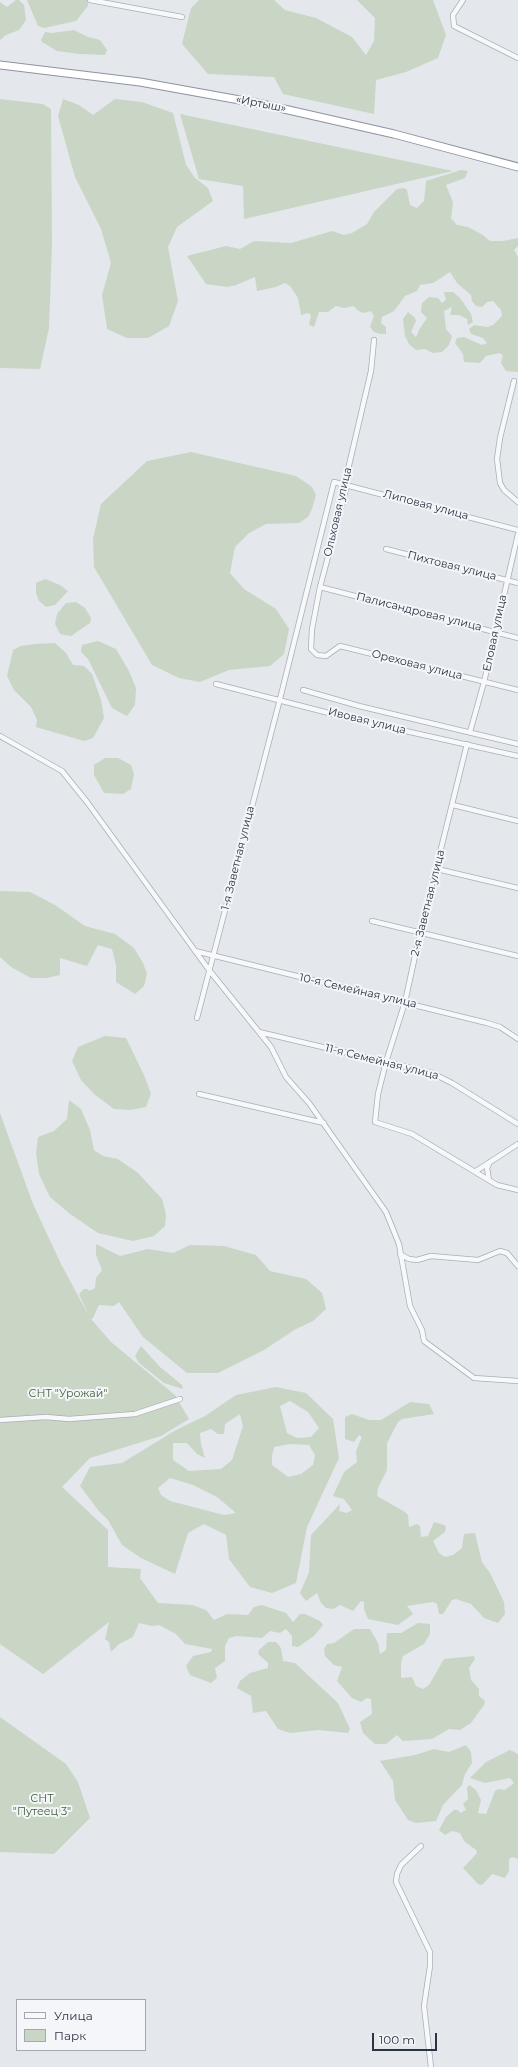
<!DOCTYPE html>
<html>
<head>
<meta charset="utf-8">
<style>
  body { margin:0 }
  #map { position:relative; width:518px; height:2067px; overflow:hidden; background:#e4e7ec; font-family:Montserrat,sans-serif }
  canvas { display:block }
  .legend { position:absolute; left:16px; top:1999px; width:130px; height:52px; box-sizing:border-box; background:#f4f6f9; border:1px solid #a4a8b1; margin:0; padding:5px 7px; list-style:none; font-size:12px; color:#2b3445 }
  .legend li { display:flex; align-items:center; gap:8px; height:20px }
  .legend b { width:20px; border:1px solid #a4a8b1 }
  .scale { position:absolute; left:372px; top:2033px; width:65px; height:18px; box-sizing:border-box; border:2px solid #2b3445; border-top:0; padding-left:5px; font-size:12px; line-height:14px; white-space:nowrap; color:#2b3445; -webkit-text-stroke:3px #f4f6f9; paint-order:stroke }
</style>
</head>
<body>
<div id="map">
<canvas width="518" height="2067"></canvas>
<ul class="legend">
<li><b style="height:5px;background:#f7f8fa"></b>Улица</li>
<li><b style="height:11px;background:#c9d6c5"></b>Парк</li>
</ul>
<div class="scale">100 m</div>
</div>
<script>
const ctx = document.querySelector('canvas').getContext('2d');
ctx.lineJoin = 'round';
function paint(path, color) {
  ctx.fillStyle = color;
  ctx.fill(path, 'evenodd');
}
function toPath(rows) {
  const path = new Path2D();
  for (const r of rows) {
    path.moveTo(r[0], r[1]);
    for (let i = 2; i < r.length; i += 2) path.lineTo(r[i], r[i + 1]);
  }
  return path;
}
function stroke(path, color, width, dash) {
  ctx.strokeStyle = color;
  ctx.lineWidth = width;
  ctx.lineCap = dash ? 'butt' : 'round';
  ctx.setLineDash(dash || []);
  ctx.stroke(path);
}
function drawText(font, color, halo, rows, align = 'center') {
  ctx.font = font + ' Montserrat,sans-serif';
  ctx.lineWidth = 4;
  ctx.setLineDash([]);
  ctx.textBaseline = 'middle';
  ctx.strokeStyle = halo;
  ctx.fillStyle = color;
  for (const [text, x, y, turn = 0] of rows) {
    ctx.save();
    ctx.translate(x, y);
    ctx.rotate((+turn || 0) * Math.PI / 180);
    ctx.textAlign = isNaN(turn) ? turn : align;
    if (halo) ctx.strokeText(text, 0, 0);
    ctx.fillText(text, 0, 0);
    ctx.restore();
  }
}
const green = toPath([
  [16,0,19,0,24,5,26,20,19,30,6,35,0,40,0,2,7,7],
  [27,0,88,0,88,6,76,21,44,28,38,26],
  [199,0,274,0,285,10,316,18,352,37,366,55,374,41,375,18,357,0,433,0,446,35,438,58,406,72,376,80,374,114,283,94,274,77,208,74,182,44,191,8],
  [74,30,88,37,100,40,107,50,105,55,80,54,57,51,42,42,41,40,45,32,52,33],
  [0,99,43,104,51,109,52,244,49,328,40,369,0,368],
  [63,99,79,105,93,115,115,99,142,102,173,113,186,165,195,178,208,188,213,201,177,227,168,247,178,301,169,326,148,338,127,338,107,329,102,295,111,263,101,229,75,177,58,116],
  [180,114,453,171,244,219,243,186,199,179],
  [461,170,468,171,465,178,446,185,453,202,451,218,457,225,468,227,483,235,490,241,503,241,518,238,518,246,514,250,518,257,518,372,506,371,501,363,503,356,500,353,486,356,480,363,464,362,463,354,455,343,457,338,464,337,482,345,487,343,483,338,471,334,469,329,474,325,487,327,493,325,502,316,501,310,493,301,487,302,482,307,476,306,472,301,471,295,457,283,450,272,433,283,420,285,417,291,405,296,394,311,382,317,381,323,386,327,386,334,380,334,374,332,370,327,374,316,371,311,364,313,359,311,353,306,344,308,336,306,328,312,319,312,314,327,309,325,311,315,308,313,301,315,298,298,290,286,285,283,276,287,257,291,255,277,236,285,227,287,206,284,187,256,226,246,240,249,254,241,291,243,332,231,344,235,352,233,367,224,374,212,397,189,404,188,407,190,410,205,417,208,424,201,426,181],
  [444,292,453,292,460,298,471,314,473,322,468,325,467,319,459,315,450,315,452,307,444,311,446,329,452,336,449,345,442,352,433,353,425,349,416,350,409,344,405,336,403,319,408,312,415,318,416,321,411,332,416,337,419,330,427,318,421,312,422,303,429,297,438,298,442,303,446,300],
  [191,452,296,476,312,487,316,495,312,509,308,517,299,523,266,524,249,533,235,547,230,573,244,589,276,609,289,629,284,654,270,666,229,670,200,682,179,678,152,665,94,567,93,539,101,504,147,461],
  [45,579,60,585,68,591,55,605,46,607,39,601,36,593,36,583],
  [76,602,85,608,91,618,90,623,71,636,60,634,55,624,57,614,66,603],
  [98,641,116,649,129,671,136,688,135,705,127,716,112,708,88,659,81,652,82,645],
  [55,643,66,653,73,665,84,666,92,674,101,700,104,718,93,738,84,741,36,727,37,720,31,707,14,690,7,676,13,650,21,646,35,644],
  [105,758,118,758,131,765,134,774,131,789,123,794,104,793,94,775,94,765],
  [0,891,30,892,55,905,85,926,115,934,134,948,143,963,147,974,144,986,135,994,116,982,116,965,112,949,98,945,87,966,60,958,60,975,47,978,31,978,11,967,0,957],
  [105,1036,126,1038,144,1075,151,1094,146,1107,130,1110,114,1109,94,1094,81,1080,72,1061,78,1047],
  [69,1100,81,1109,90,1130,94,1150,103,1156,118,1159,138,1173,162,1199,166,1214,165,1226,154,1236,133,1241,98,1233,70,1214,50,1197,39,1174,36,1153,38,1137,54,1131,67,1119],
  [0,1113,33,1204,61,1264,89,1316,79,1294,84,1289,88,1289,89,1291,95,1288,96,1278,102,1270,96,1255,96,1244,120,1256,148,1249,173,1253,190,1245,224,1246,256,1255,270,1271,306,1279,322,1293,326,1309,313,1321,296,1329,264,1350,218,1373,187,1373,143,1337,119,1302,114,1306,99,1305,93,1318,91,1319,111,1342,175,1395,189,1419,161,1436,90,1458,62,1487,108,1530,108,1567,141,1569,140,1578,158,1603,192,1605,206,1610,214,1620,227,1614,248,1615,254,1607,262,1605,286,1613,293,1622,300,1614,305,1614,320,1621,323,1625,314,1636,298,1647,292,1646,292,1636,286,1629,280,1633,270,1631,262,1638,237,1636,229,1638,225,1646,225,1661,215,1668,217,1678,211,1683,190,1675,186,1666,193,1656,211,1652,212,1649,185,1644,176,1634,159,1625,152,1626,139,1623,133,1637,119,1644,111,1652,109,1642,105,1639,109,1622,43,1674,0,1644],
  [141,1346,160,1367,182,1385,183,1389,164,1383,139,1363,135,1356],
  [276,1387,306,1393,333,1419,339,1458,307,1527,296,1583,272,1593,250,1587,229,1559,226,1535,204,1524,188,1533,175,1574,141,1558,122,1545,108,1520,98,1510,80,1486,90,1467,122,1463,176,1430,205,1416,236,1395],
  [290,1401,308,1412,319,1428,311,1437,297,1438,287,1433,280,1406],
  [240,1414,243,1426,232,1460,221,1469,189,1471,173,1460,173,1443,187,1443,197,1454,205,1458,201,1444,200,1433,211,1429,218,1434,224,1434,225,1424],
  [290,1444,309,1445,315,1455,313,1465,301,1474,288,1477,272,1465,272,1456,274,1447],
  [170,1478,193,1485,217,1497,236,1513,224,1515,170,1501,161,1495,158,1488],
  [410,1402,429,1404,434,1414,402,1419,398,1422,387,1443,387,1470,378,1488,377,1496,405,1512,408,1515,409,1527,417,1524,420,1526,421,1537,428,1536,434,1522,444,1525,446,1527,445,1532,433,1541,439,1553,445,1557,453,1555,462,1548,464,1534,475,1533,482,1562,490,1573,504,1602,505,1614,498,1623,484,1618,471,1604,456,1599,452,1600,443,1614,439,1614,437,1604,433,1602,407,1606,413,1614,398,1625,368,1619,364,1609,364,1602,361,1601,353,1611,340,1605,333,1609,326,1608,321,1603,317,1593,306,1601,300,1593,309,1572,311,1535,340,1504,339,1511,347,1513,352,1510,344,1499,333,1496,344,1472,357,1462,356,1451,362,1437,359,1435,354,1442,345,1439,345,1417,352,1414,369,1420,381,1420],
  [418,1623,430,1624,430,1634,424,1644,403,1656,401,1663,401,1678,412,1677,416,1686,423,1689,429,1685,444,1659,474,1656,475,1659,469,1668,471,1680,479,1689,479,1696,485,1701,484,1705,471,1723,460,1730,449,1729,432,1739,403,1741,397,1735,386,1744,375,1744,363,1733,360,1722,372,1714,371,1699,367,1698,361,1702,352,1698,337,1681,342,1667,334,1665,325,1656,324,1649,327,1644,334,1643,354,1629,370,1629,378,1643,380,1654,386,1650,387,1633,401,1633],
  [268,1642,276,1642,281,1648,283,1661,295,1663,338,1703,350,1729,348,1733,318,1730,290,1733,278,1729,266,1711,253,1713,251,1696,237,1688,240,1681,250,1673,268,1668,268,1663,258,1654,259,1650],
  [0,1717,66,1764,78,1782,90,1818,54,1854,0,1852],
  [466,1745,471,1752,472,1763,465,1774,462,1785,443,1805,436,1821,416,1823,408,1820,395,1800,393,1781,380,1761,415,1755,434,1749,449,1752],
  [510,1750,518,1754,518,1859,512,1857,509,1859,509,1871,505,1878,492,1874,482,1885,478,1884,463,1868,477,1853,476,1850,464,1841,460,1833,452,1831,445,1835,439,1830,446,1817,454,1810,458,1810,460,1813,466,1810,463,1804,468,1799,467,1788,469,1785,476,1790,481,1800,478,1813,486,1814,495,1791,498,1789,505,1790,514,1783,510,1778,485,1783,470,1778,486,1762]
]);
const minor = toPath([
  [90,0,182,17],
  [463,0,453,15,454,26,518,58],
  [374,340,371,371,346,478,347,485,320,587,312,629,311,649,317,655,326,656,340,646,518,690],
  [514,381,500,438,497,459,500,483,504,490,518,502],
  [386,549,518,583],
  [320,587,518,638],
  [216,684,356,720,518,756],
  [303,690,359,706,518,744],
  [470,732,484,682,518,534],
  [0,736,62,771,87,802,209,970,271,1047,286,1077,309,1103,386,1212,399,1244,410,1306,422,1330,424,1341,474,1378,518,1381],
  [467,744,420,933,405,1002,386,1062,378,1094,375,1122,412,1134,497,1185,518,1190],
  [453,805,518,821],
  [437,869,518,888],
  [372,921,518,956],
  [195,951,487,1023,500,1027,518,1039],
  [197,1018,280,699,334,482,518,530],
  [259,1032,432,1073,452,1083,518,1124],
  [199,1094,324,1123],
  [476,1171,518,1144],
  [489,1180,487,1168,490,1162],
  [400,1254,409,1259,417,1260,431,1256,478,1260,500,1251,507,1253,518,1266],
  [0,1420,46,1417,69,1419,135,1414,180,1399],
  [421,1846,401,1865,397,1874,396,1882,430,1952,430,1966,424,2006,431,2067]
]);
const trunk = toPath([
  [0,65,140,82,262,104,394,134,518,167]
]);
const streetNames = [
  ["«Иртыш»",261,104,11],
  ["Липовая улица",426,505,15],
  ["Ольховая улица",338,512,-77],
  ["Пихтовая улица",452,566,14],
  ["Палисандровая улица",419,612,14],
  ["Еловая улица",495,633,-78],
  ["Ореховая улица",417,665,14],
  ["Ивовая улица",367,721,14],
  ["1-я Заветная улица",238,858,-76],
  ["2-я Заветная улица",428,903,-76],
  ["10-я Семейная улица",358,991,13],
  ["11-я Семейная улица",382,1062,14]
];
const parkNames = [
  ["СНТ \"Урожай\"",68,1394],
  ["СНТ",42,1799],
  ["\"Путеец 3\"",42,1812]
];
paint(green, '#c9d6c5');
stroke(minor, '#a9aeb7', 6);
stroke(trunk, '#8b94a3', 9);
stroke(minor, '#f7f8fa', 4.5);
stroke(trunk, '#fff', 7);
drawText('11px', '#2b3445', '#f4f6f9', streetNames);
drawText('11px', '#3f6138', '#f4f6f9', parkNames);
</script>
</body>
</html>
